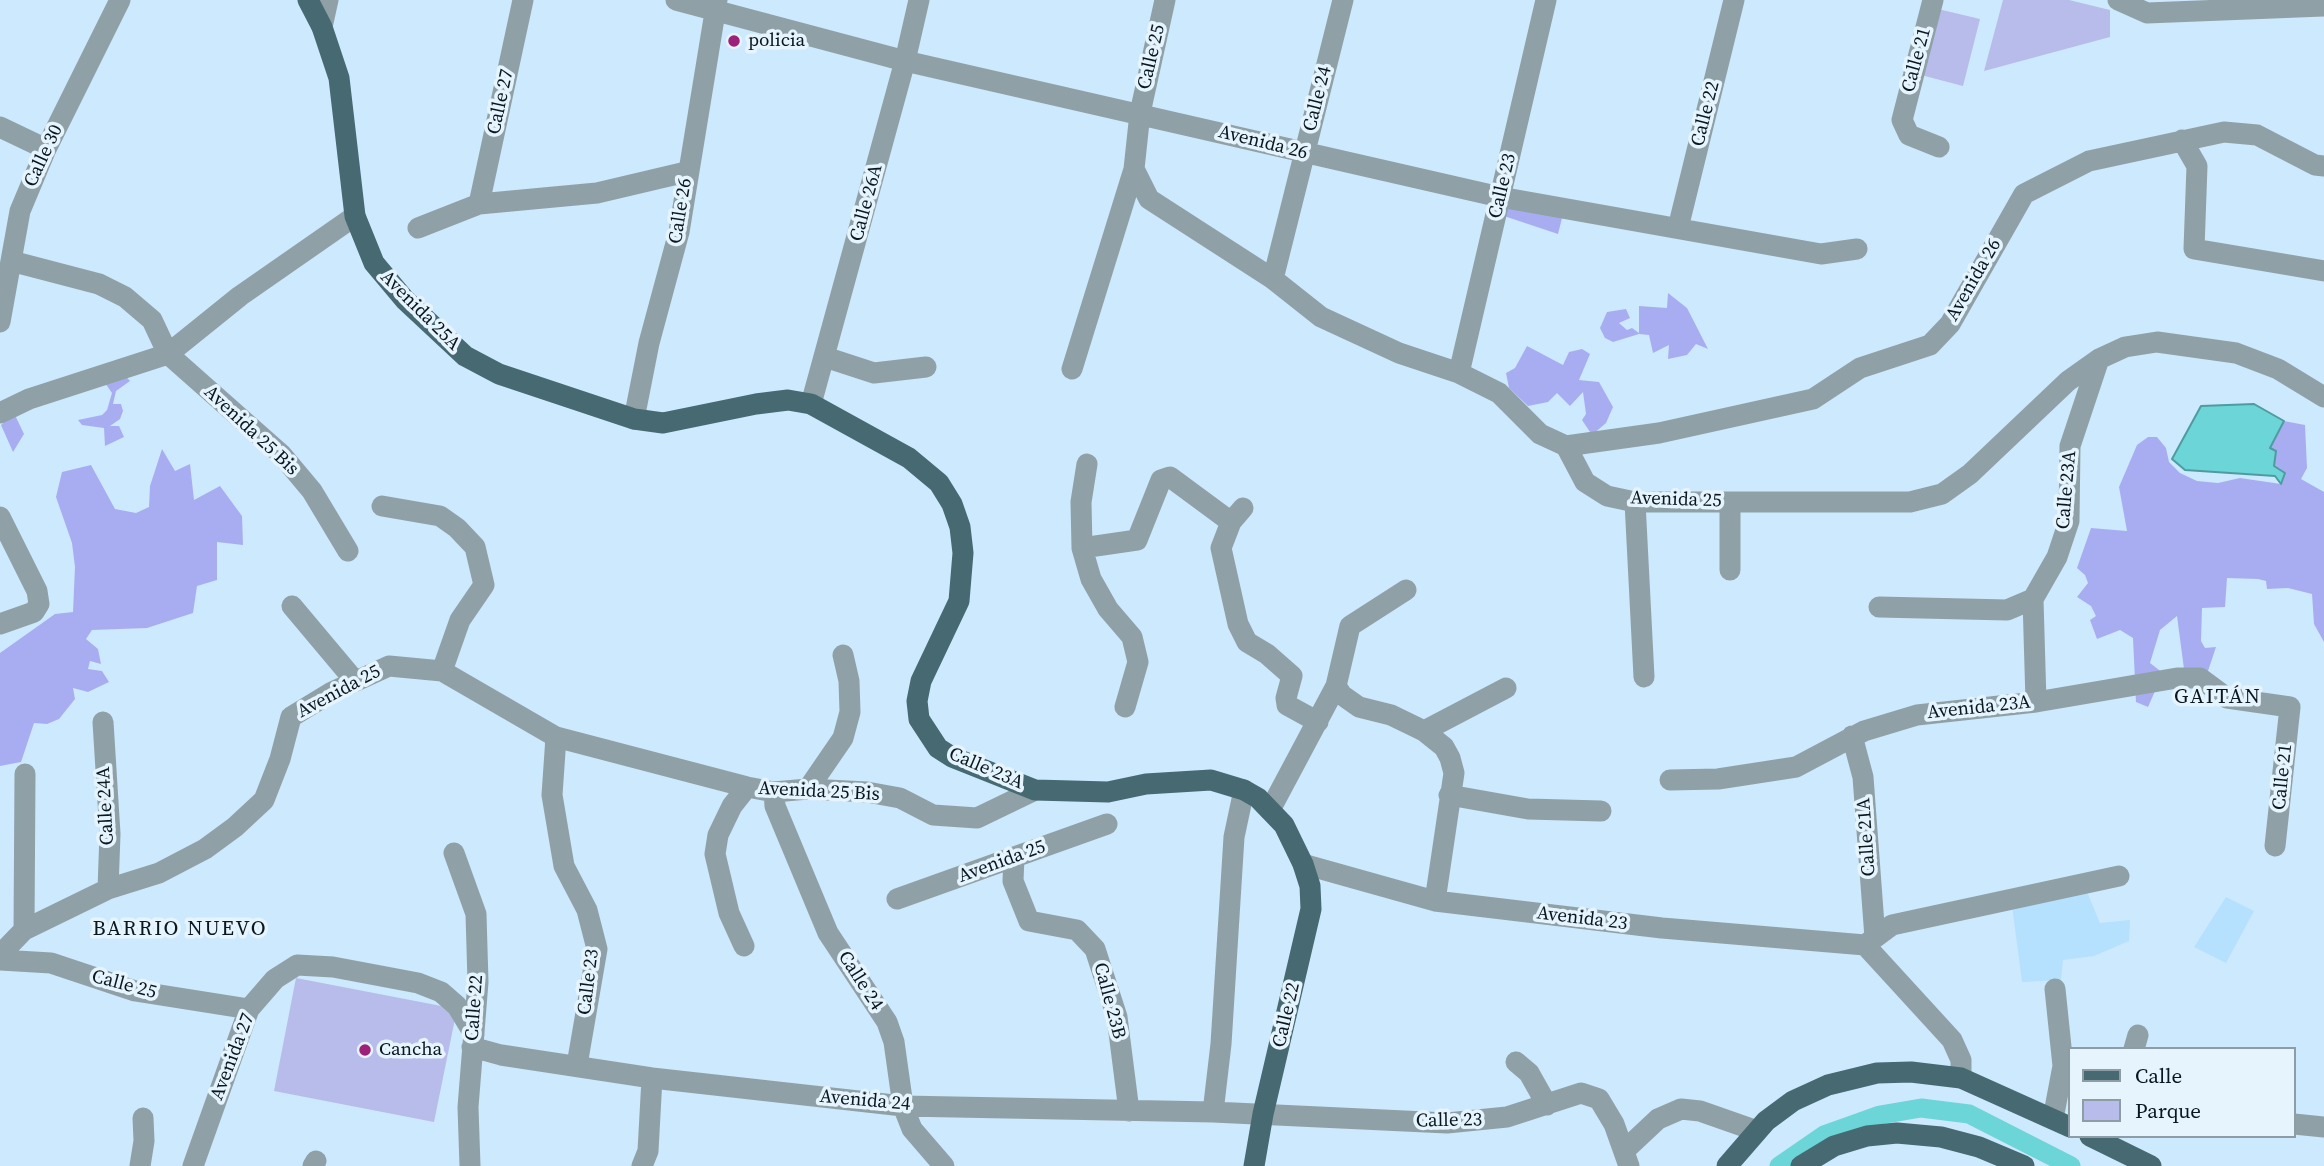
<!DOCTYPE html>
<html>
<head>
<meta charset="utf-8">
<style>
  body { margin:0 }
  #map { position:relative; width:2324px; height:1166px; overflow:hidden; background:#cde9fd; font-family:"Source Serif 4",serif }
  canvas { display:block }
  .legend { position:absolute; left:2068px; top:1047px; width:228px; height:91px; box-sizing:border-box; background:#e6f4fe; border:2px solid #8e9ca5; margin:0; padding:9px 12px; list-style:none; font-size:21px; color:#0a171f }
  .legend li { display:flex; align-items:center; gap:14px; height:35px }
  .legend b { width:35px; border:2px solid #8e9ca5 }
</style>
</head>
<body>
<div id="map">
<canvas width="2324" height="1166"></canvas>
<ul class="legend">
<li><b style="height:9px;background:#466972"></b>Calle</li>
<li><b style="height:19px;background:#b8bcea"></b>Parque</li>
</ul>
</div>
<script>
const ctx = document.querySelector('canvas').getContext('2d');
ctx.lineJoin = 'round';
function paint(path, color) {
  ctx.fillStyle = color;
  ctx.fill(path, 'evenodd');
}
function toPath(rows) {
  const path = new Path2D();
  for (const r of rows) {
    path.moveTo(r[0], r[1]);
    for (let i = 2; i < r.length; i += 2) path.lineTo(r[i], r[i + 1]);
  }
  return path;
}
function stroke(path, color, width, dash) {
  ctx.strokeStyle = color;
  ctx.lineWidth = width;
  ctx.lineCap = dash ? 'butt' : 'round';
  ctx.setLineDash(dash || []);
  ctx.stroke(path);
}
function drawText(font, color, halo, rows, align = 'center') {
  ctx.font = font + ' "Source Serif 4",serif';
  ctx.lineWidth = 7;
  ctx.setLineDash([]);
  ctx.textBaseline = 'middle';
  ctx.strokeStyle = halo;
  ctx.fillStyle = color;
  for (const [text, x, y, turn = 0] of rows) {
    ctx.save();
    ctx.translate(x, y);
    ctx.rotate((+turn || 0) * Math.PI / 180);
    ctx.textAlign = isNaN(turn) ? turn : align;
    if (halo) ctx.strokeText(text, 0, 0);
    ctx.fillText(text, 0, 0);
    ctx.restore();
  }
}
const built = toPath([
  [2087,892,2100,923,2130,920,2129,941,2094,956,2063,960,2061,980,2022,982,2012,906],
  [2226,897,2254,911,2226,963,2194,947]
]);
const green = toPath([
  [2003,0,2069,0,2110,10,2110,37,1984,71],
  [1938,9,1980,19,1963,86,1921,75],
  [296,978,457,1009,434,1122,274,1091]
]);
const forest = toPath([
  [1500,197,1563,214,1558,234,1498,214],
  [1668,293,1687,308,1708,349,1696,344,1687,355,1668,359,1669,345,1653,353,1649,335,1639,334,1613,342,1605,338,1600,328,1607,312,1626,309,1630,318,1619,323,1627,330,1632,328,1639,333,1639,306,1667,308],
  [1527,346,1563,365,1569,352,1582,349,1590,354,1579,380,1599,382,1613,407,1606,423,1592,435,1582,420,1586,414,1583,392,1570,406,1557,393,1548,402,1528,406,1509,388,1506,373,1515,368],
  [121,371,130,381,116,391,113,404,121,404,123,411,120,419,110,426,119,426,124,437,105,446,104,428,82,425,78,420,102,415,107,410,112,393,105,383],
  [14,413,24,434,13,452,1,425],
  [2284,421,2305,425,2307,468,2301,479,2324,492,2324,642,2314,624,2312,594,2288,588,2267,589,2266,581,2258,579,2227,578,2225,607,2202,608,2201,641,2205,648,2216,647,2206,677,2184,669,2177,616,2160,630,2150,663,2163,673,2148,707,2136,702,2133,638,2120,630,2097,639,2090,620,2096,616,2091,606,2077,597,2088,583,2085,575,2077,568,2091,528,2127,531,2119,487,2137,445,2148,437,2157,437,2166,448,2169,462,2180,473,2197,481,2218,483,2240,478,2281,484,2285,473,2274,466,2276,451,2270,448],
  [162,449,175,471,190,464,194,500,220,486,242,516,243,545,217,542,217,580,197,586,193,613,147,628,92,630,86,639,98,649,101,664,90,661,88,669,102,671,109,682,88,692,73,688,75,699,59,719,47,724,34,723,21,762,0,766,0,653,55,614,73,612,75,567,72,543,56,497,62,472,91,465,115,509,136,513,149,507,150,486]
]);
const water = toPath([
  [2254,404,2284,421,2270,448,2276,451,2274,466,2285,473,2281,484,2275,476,2185,470,2172,459,2201,406,2254,404]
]);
const canal = toPath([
  [1779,1166,1824,1135,1880,1115,1921,1108,1969,1114,2071,1166]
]);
const minor = toPath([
  [676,0,905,61,1500,197,1821,254,1857,249],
  [1165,0,1140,113,1134,169,1149,199,1273,279,1321,317,1399,353,1459,373,1499,393,1540,434,1566,446,1585,482,1607,496,1635,502,1910,502,1942,494,1970,474,2068,381,2099,359,2125,347,2157,342,2236,353,2278,369,2324,397],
  [1933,0,1902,120,1909,135,1939,147],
  [2118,0,2147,13,2324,6],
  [322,27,328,0],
  [0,127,46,149],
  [2182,140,2197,166,2194,249,2324,271],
  [479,204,523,0],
  [418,228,479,204,597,193,686,172],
  [1678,228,1734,0],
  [11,261,99,284,125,297,152,320,168,354,281,454,312,491,348,551],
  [1273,279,1343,0],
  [0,322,20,211,46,149,120,0],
  [825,357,874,373,926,367],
  [1072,369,1134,169],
  [1459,373,1546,0],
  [811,404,905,61,919,0],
  [0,413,29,399,168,354,240,296,355,216],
  [634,419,649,343,679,232,717,0],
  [1566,446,1659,433,1813,399,1860,368,1930,345,1950,324,2024,194,2089,161,2224,132,2257,135,2315,165,2324,166],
  [1087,464,1081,502,1082,548,1137,540,1161,480,1170,477,1231,522],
  [1635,502,1644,677],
  [1730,502,1730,570],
  [382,506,440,516,457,528,475,547,484,585,460,620,442,671],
  [1243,508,1231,522,1221,548,1238,624,1247,642,1267,654,1292,676,1286,698,1287,705,1318,722],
  [0,517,37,591,39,604,34,612,0,624],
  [1082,548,1091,579,1108,609,1132,637,1138,662,1125,707],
  [292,606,355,681],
  [1879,607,2007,610,2033,599],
  [1336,686,1342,695,1359,707,1391,715,1424,731,1444,747,1450,758,1454,773,1435,901],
  [2036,702,2033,599,2057,557,2069,521,2070,446,2099,359],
  [103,722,110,834,108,889],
  [1424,731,1506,688],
  [1852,736,1863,777,1875,938],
  [556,737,552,795,564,866,587,910,597,949,577,1065],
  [1670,780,1718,779,1796,767,1864,731,1917,715,2036,702,2177,678,2200,678,2227,698,2290,707,2275,846],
  [808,789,843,738,850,712,849,681,843,655],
  [774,792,775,806,828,933,887,1022,894,1042,903,1106,912,1129,944,1166],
  [1449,795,1528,809,1601,811],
  [1270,810,1336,686,1350,626,1406,590],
  [454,853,476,914,478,982,468,1107,470,1166],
  [1014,857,1013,881,1029,921,1077,930,1095,949,1117,1017,1129,1111],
  [1303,864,1435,901,1662,928,1865,945,1892,925,2119,876],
  [897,899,1107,824],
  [24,930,25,774],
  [1865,945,1952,1040,1961,1060,1961,1078],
  [744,946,729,913,715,854,718,835,732,806,747,787],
  [0,955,24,930,108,889,159,873,205,849,235,827,264,800,280,759,291,717,332,692,389,666,442,671,556,737,747,787,774,792,808,789,867,792,900,798,933,815,977,818,1035,790],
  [0,960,51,963,135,991,249,1009],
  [472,1047,501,1055,652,1078,903,1106,1213,1112,1447,1123,1507,1117,1581,1093,1599,1099,1614,1124,1629,1166],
  [2134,1049,2138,1035],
  [1516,1062,1529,1073,1547,1105],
  [1213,1112,1221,1044,1234,837,1244,790],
  [2053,1119,2063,1066,2055,989],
  [2294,1124,2324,1127],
  [1626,1149,1658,1119,1681,1109,1700,1111,1757,1131],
  [140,1166,144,1141,143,1118],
  [193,1166,249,1009,275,979,297,965,333,967,418,983,441,992,457,1006,474,1034],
  [313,1166,316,1161],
  [642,1166,648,1151,652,1078]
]);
const major = toPath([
  [308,0,322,27,339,78,355,216,374,263,405,300,465,356,499,374,634,419,663,423,756,404,788,400,811,404,909,458,939,483,952,504,960,527,963,553,959,601,921,681,917,701,919,719,938,748,952,757,1035,790,1108,792,1146,784,1211,780,1244,790,1258,798,1284,825,1303,864,1310,886,1311,909,1263,1114,1254,1166],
  [2090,1136,2151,1166],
  [1727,1166,1766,1121,1793,1101,1828,1085,1877,1073,1911,1072,1961,1078,2070,1127],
  [1801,1166,1834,1146,1867,1136,1897,1133,1941,1137,1979,1147,2024,1166]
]);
const markers = [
  [734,41,7,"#9d2178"],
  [365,1050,7,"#9d2178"]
];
const poiNames = [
  ["policia",748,41],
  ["Cancha",379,1050]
];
const streetNames = [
  ["Calle 25",1152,57,-77],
  ["Calle 21",1917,60,-75],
  ["Calle 24",1318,99,-76],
  ["Calle 27",501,102,-78],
  ["Calle 22",1706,114,-76],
  ["Avenida 26",1263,143,14],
  ["Calle 30",44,156,-65],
  ["Calle 23",1503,186,-77],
  ["Calle 26A",867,203,-75],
  ["Calle 26",681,211,-81],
  ["Avenida 26",1974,280,-60],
  ["Avenida 25A",420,311,45],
  ["Avenida 25 Bis",251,431,43],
  ["Calle 23A",2067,490,-85],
  ["Avenida 25",1676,500,2],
  ["Avenida 25",339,692,-28],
  ["Avenida 23A",1979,708,-6],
  ["Calle 23A",986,769,23],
  ["Calle 21",2283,777,-84],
  ["Avenida 25 Bis",819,792,3],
  ["Calle 24A",106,806,-93],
  ["Calle 21A",1867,837,-94],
  ["Avenida 25",1002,862,-20],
  ["Avenida 23",1582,919,7],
  ["Calle 24",860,981,57],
  ["Calle 23",589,982,-83],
  ["Calle 25",124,985,15],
  ["Calle 23B",1109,1001,75],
  ["Calle 22",475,1008,-86],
  ["Calle 22",1287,1015,-77],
  ["Avenida 27",233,1057,-69],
  ["Avenida 24",865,1101,5],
  ["Calle 23",1449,1121,-1]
];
const neighbourhoodNames = [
  ["GAITÁN",2218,698],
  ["BARRIO NUEVO",180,930]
];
paint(built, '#b6e1fe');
paint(green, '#b8bcea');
paint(forest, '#a8adf2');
paint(water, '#6cd5d7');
stroke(water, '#4f9ca0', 2);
stroke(canal, '#6cd5d7', 19);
stroke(minor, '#8fa1a7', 21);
stroke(major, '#466972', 21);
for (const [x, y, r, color] of markers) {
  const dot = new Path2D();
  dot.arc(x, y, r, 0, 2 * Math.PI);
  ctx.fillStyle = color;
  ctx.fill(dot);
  stroke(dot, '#e6f4fe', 2.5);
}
drawText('19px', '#0a171f', '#e6f4fe', poiNames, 'left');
drawText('19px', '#0a171f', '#e6f4fe', streetNames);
ctx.letterSpacing = '2px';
drawText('21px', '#0a171f', '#e6f4fe', neighbourhoodNames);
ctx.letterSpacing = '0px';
</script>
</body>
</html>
